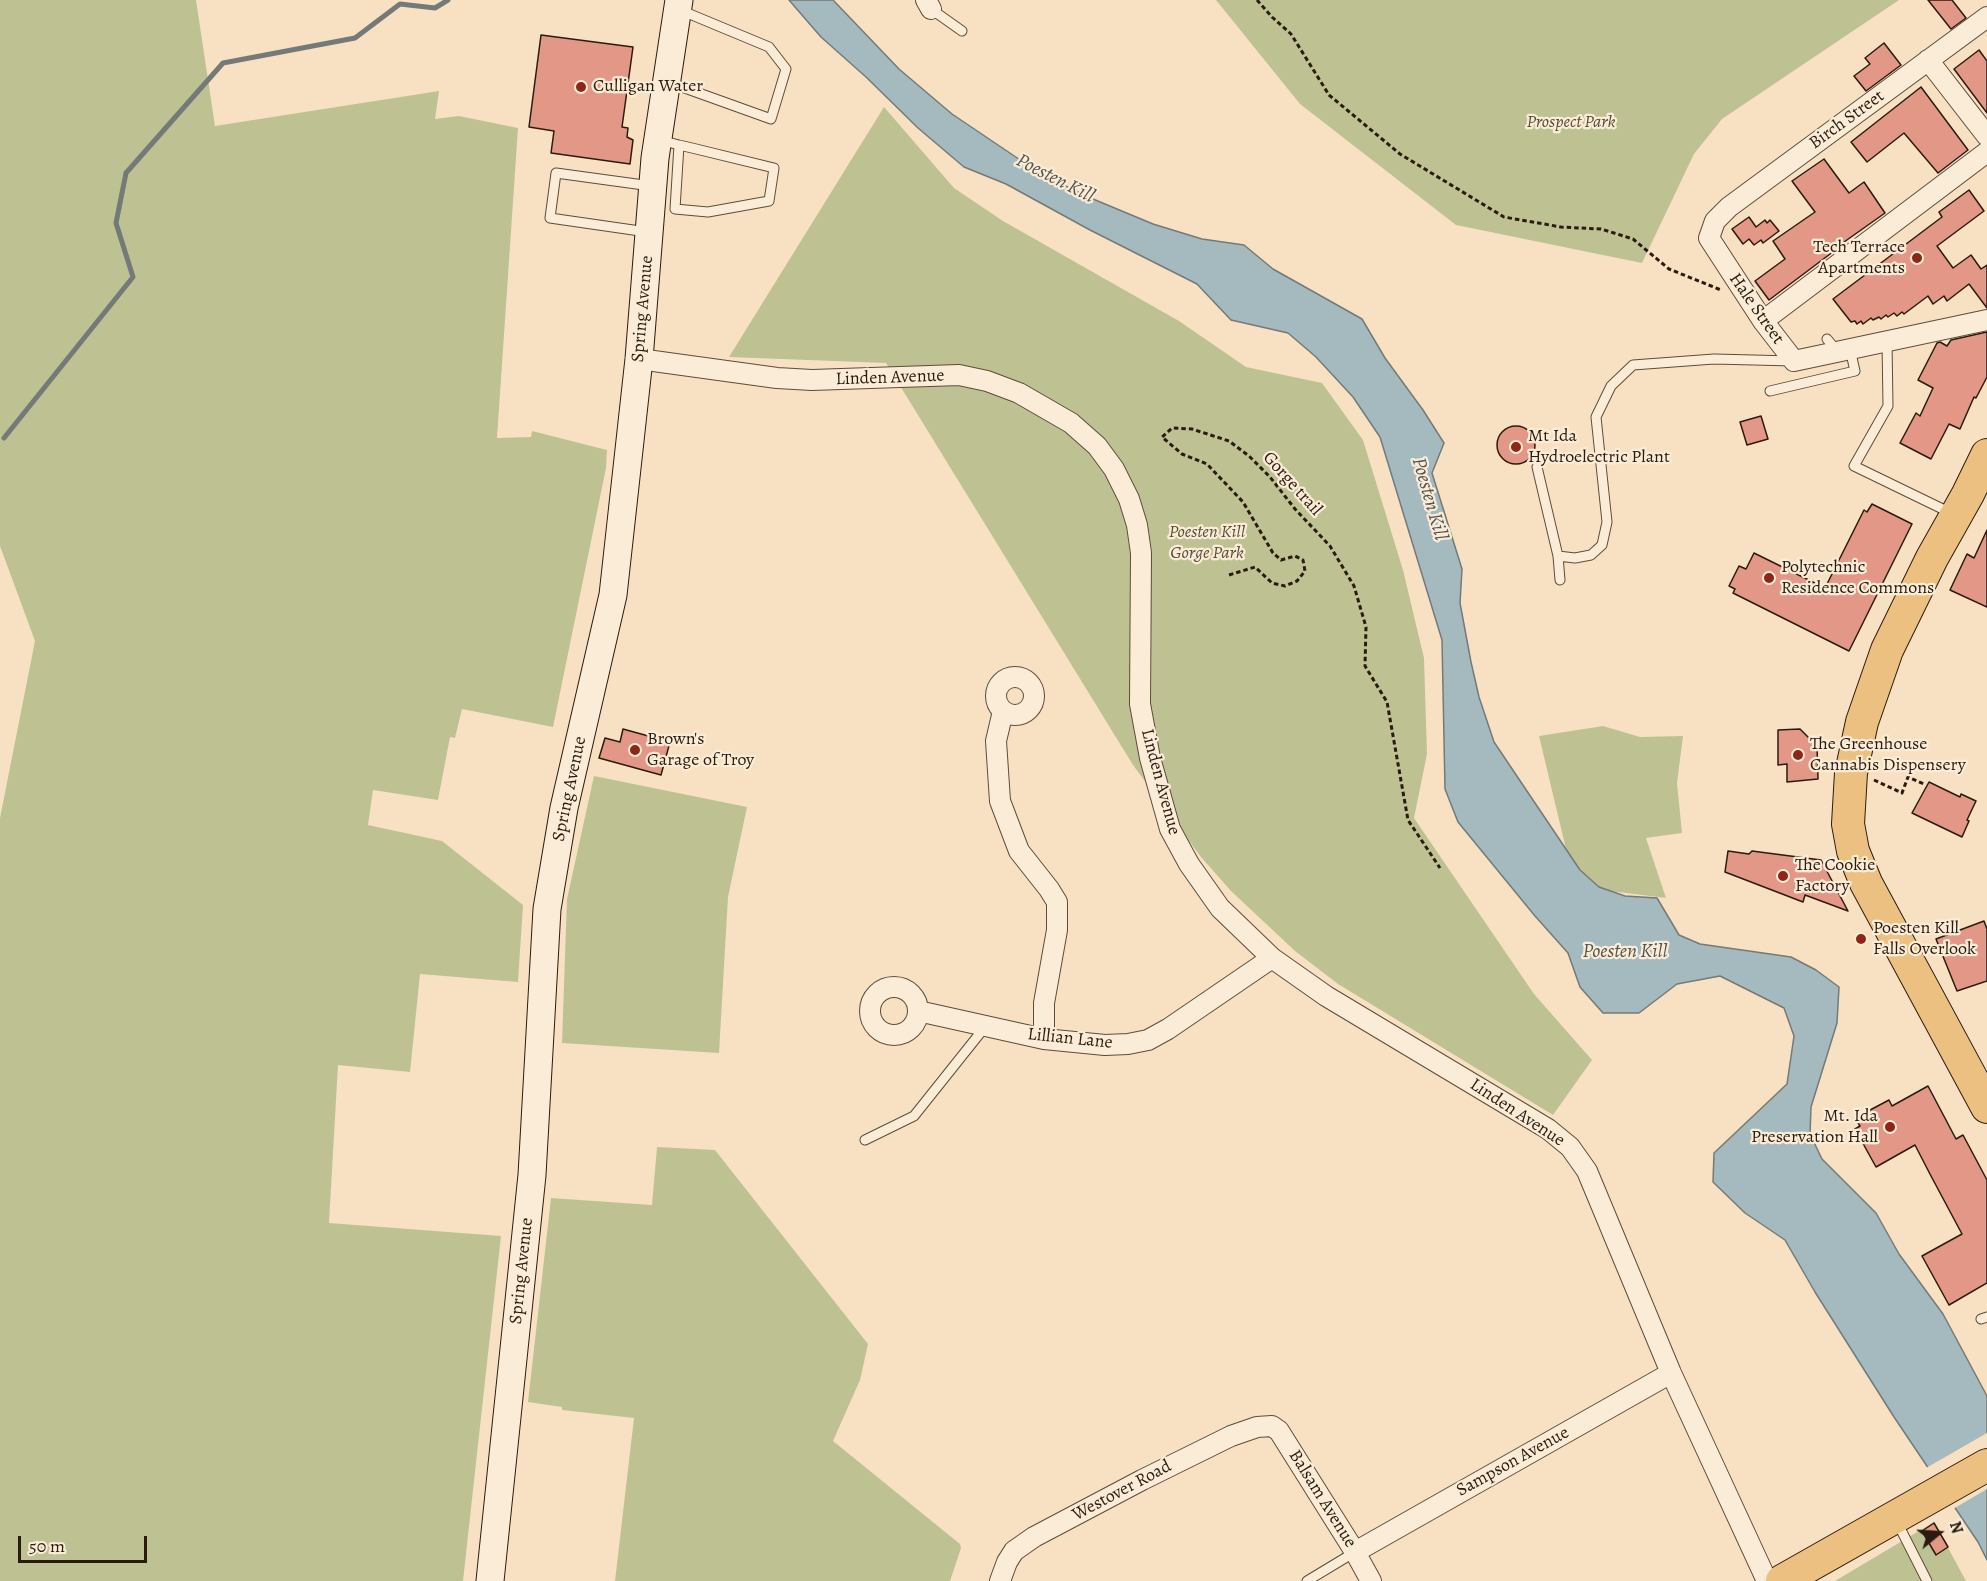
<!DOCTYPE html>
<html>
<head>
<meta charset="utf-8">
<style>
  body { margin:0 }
  #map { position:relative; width:1987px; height:1581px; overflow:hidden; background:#f8e1c2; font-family:Alegreya,serif }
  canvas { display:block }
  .north { position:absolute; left:1909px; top:1503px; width:60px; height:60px; -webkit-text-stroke:4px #faecd7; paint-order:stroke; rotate:72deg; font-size:16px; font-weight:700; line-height:24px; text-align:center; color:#2b1b0e }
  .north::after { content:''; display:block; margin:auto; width:21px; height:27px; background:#2b1b0e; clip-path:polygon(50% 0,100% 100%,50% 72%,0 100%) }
  .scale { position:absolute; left:18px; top:1536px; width:129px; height:27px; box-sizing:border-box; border:3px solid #2b1b0e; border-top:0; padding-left:8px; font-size:18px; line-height:21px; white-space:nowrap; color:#2b1b0e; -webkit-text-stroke:4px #faecd7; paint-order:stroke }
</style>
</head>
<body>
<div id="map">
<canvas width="1987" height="1581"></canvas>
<div class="north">N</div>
<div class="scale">50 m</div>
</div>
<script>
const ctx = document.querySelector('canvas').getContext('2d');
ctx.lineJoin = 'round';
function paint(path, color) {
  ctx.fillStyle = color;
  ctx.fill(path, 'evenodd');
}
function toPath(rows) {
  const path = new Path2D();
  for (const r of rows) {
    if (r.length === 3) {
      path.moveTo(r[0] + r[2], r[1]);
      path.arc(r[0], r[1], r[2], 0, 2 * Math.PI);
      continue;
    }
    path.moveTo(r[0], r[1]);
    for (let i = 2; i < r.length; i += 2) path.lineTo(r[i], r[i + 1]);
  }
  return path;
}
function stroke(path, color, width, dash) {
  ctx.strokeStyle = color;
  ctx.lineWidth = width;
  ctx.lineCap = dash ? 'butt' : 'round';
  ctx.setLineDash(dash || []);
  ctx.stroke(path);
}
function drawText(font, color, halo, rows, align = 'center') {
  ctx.font = font + ' Alegreya,serif';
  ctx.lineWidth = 4.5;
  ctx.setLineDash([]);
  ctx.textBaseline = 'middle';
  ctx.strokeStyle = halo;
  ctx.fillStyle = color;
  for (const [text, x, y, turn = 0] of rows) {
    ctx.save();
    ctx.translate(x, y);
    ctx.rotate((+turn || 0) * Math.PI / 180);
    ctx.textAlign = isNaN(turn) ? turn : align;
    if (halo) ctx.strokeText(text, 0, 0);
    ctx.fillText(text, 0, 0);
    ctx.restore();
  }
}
const green = toPath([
  [0,0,196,0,215,126,439,91,435,119,459,116,518,128,497,438,531,437,532,431,607,450,606,468,553,727,462,709,455,738,450,737,438,800,373,790,368,825,442,841,523,905,518,982,420,974,410,1072,338,1065,329,1223,501,1236,463,1581,0,1581,0,818,35,641,0,546],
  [1216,0,1899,0,1722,119,1694,154,1642,263,1456,225,1300,104],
  [884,107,954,188,1003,221,1179,321,1246,367,1322,383,1363,440,1403,570,1424,658,1427,754,1414,818,1534,994,1592,1060,1553,1115,1338,984,1295,951,1231,891,1201,857,1133,765,886,363,729,357],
  [1603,726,1640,737,1683,736,1677,783,1682,833,1646,838,1666,898,1578,887,1571,870,1539,736],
  [594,776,747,807,728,897,719,1053,562,1043,567,899],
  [657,1147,715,1150,868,1344,860,1380,833,1441,960,1544,961,1548,950,1581,615,1581,634,1418,562,1410,562,1407,528,1402,551,1198,652,1205],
  [1934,1522,1966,1581,1835,1581]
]);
const water = toPath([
  [789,0,833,0,899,69,952,114,1044,176,1093,199,1153,224,1202,239,1244,245,1273,269,1362,319,1385,358,1423,410,1444,443,1432,473,1462,569,1460,603,1471,662,1479,697,1494,742,1580,870,1599,887,1625,896,1657,898,1679,935,1700,944,1791,957,1816,970,1839,987,1837,1023,1811,1107,1810,1134,1822,1159,1876,1213,1899,1254,1943,1314,1987,1396,1987,1560,1978,1542,1894,1417,1815,1292,1785,1240,1745,1213,1713,1182,1714,1153,1787,1084,1794,1036,1784,1008,1720,976,1677,984,1639,1013,1603,1013,1580,987,1568,953,1535,916,1458,822,1445,789,1442,640,1380,437,1353,397,1316,357,1288,333,1231,320,1197,284,1090,230,1006,184,964,167,918,128,866,77,821,37,789,0]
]);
const pier = toPath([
  [1987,1433,1987,1489,1953,1509,1926,1468]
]);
const stream = toPath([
  [4,438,133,277,116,223,126,173,223,63,355,38,400,4,435,8,448,0]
]);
const building = toPath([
  [1928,0,1952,0,1966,18,1951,29,1928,0],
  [541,35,633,47,622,127,628,128,627,137,633,140,630,164,551,153,554,131,529,127,541,35],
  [1884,43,1901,65,1866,91,1854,76,1870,64,1865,58,1884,43],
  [1979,50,1987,61,1987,113,1954,69,1979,50],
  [1921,87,1968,150,1938,173,1904,133,1867,162,1851,142,1921,87],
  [1824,159,1849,193,1864,182,1885,213,1837,247,1838,248,1769,300,1755,281,1785,259,1773,241,1815,212,1792,181,1824,159],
  [1969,190,1984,211,1937,246,1953,268,1971,255,1981,269,1987,265,1987,308,1969,284,1947,301,1944,296,1933,304,1928,296,1904,314,1902,312,1897,316,1894,313,1888,317,1886,315,1881,319,1879,317,1873,320,1871,318,1863,324,1861,321,1857,324,1855,321,1851,322,1833,299,1942,217,1939,212,1969,190],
  [1749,217,1756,227,1765,220,1767,223,1770,220,1779,231,1763,243,1761,240,1754,245,1749,239,1743,244,1732,229,1749,217],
  [1987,332,1987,377,1976,398,1974,397,1960,429,1949,424,1931,459,1900,443,1916,413,1920,416,1933,388,1918,380,1937,343,1940,342,1947,346,1951,340,1987,332],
  [1761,416,1768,439,1747,445,1740,422,1761,416],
  [1516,445,19],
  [1872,504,1912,524,1849,651,1733,593,1735,589,1729,586,1739,566,1746,569,1754,553,1825,588,1864,510,1867,512,1872,504],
  [1987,530,1987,607,1950,590,1967,554,1974,558,1987,530],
  [623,729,670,742,661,775,599,758,605,738,620,742,623,729],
  [1800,729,1817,746,1818,779,1787,782,1787,764,1778,765,1778,730,1800,729],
  [1929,782,1960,797,1961,794,1976,801,1967,820,1969,821,1962,837,1912,813,1929,782],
  [1728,851,1749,854,1752,851,1821,860,1848,911,1805,895,1803,902,1725,872,1728,851],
  [1984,921,1987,929,1987,981,1957,991,1936,939,1984,921],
  [1928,1086,1956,1139,1963,1135,1987,1180,1987,1283,1949,1305,1922,1256,1962,1234,1931,1176,1915,1145,1876,1167,1855,1129,1860,1126,1855,1118,1889,1100,1892,1106,1928,1086],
  [1934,1523,1948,1547,1936,1555,1922,1531,1934,1523]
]);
const path = toPath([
  [1257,0,1272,17,1291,34,1329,95,1400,154,1504,217,1561,227,1601,229,1633,239,1669,269,1721,290],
  [1229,575,1255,567,1272,583,1285,586,1297,581,1305,571,1303,560,1295,556,1281,560,1273,553,1243,502,1207,464,1182,454,1162,437,1172,428,1192,429,1229,441,1249,456,1270,477,1295,509,1330,546,1354,586,1366,627,1365,666,1387,702,1408,820,1440,868],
  [1874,780,1902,793,1908,777,1924,784]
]);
const lane = toPath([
  [931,9,962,31],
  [668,82,771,119,786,69,769,47,680,10],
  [660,140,679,145,692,148,774,168,769,201,708,212,675,209,679,145],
  [647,232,550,218,556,173,651,186],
  [1827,339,1837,351],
  [1887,342,1888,406,1854,466,1953,514],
  [1770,391,1855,371,1850,349],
  [1537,467,1558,556,1575,558,1591,555,1602,545,1607,522,1596,417,1611,386,1633,365,1714,359,1793,361],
  [1558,556,1560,580],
  [865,1140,914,1116,985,1027],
  [1981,1319,1987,1317],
  [1897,1522,1927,1581],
  [1307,1581,1355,1552]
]);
const street = toPath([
  [926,0,931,9],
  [1987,17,1729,207,1715,221,1709,238,1763,321,1794,361,1987,320],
  [1928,60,1987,136],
  [1763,321,1987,152],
  [639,359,777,378,812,380,959,375,987,381,1019,393,1071,423,1097,446,1114,469,1129,499,1137,525,1141,553,1140,704,1150,758,1170,829,1189,864,1220,908,1272,958,1326,996,1548,1129,1570,1147,1587,1171,1671,1373,1767,1581],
  [1015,696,19],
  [1003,711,996,741,1000,801,1019,851,1049,889,1057,902,1057,930,1044,1003,1044,1039],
  [894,1011,24],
  [918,1011,1044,1039,1105,1045,1128,1044,1148,1040,1168,1029,1272,958],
  [1355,1552,1671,1373],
  [1000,1581,1007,1562,1014,1551,1034,1537,1142,1480,1231,1436,1257,1427,1272,1426,1279,1431,1355,1552,1371,1581]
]);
const secondary = toPath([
  [490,1581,532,1175,547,909,564,808,613,595,639,359,655,158,679,0]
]);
const primary = toPath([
  [1987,455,1968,494,1932,558,1887,650,1862,722,1851,773,1848,824,1853,851,1866,883,1987,1107],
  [1782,1581,1987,1465]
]);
const markers = [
  [581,87,6,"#8f2418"],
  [1917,258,6,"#8f2418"],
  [1516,447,6,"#8f2418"],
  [1769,578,6,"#8f2418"],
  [635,750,6,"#8f2418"],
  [1798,755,6,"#8f2418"],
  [1783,876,6,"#8f2418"],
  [1861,939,6,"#8f2418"],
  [1890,1127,6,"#8f2418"]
];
const poiNames = [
  ["Culligan Water",593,87],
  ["Tech Terrace",1905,248,"right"],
  ["Apartments",1905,269,"right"],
  ["Mt Ida",1528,437],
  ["Hydroelectric Plant",1528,458],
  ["Polytechnic",1781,568],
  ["Residence Commons",1781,589],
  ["Brown's",647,740],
  ["Garage of Troy",647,761],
  ["The Greenhouse",1810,745],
  ["Cannabis Dispensery",1810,766],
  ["The Cookie",1795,866],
  ["Factory",1795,887],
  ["Poesten Kill",1873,929],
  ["Falls Overlook",1873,950],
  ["Mt. Ida",1878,1117,"right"],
  ["Preservation Hall",1878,1138,"right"]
];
const streetNames = [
  ["Birch Street",1847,120,-36],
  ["Spring Avenue",643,309,-85],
  ["Hale Street",1756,309,55],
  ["Linden Avenue",890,378,-2],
  ["Gorge trail",1292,484,48],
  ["Linden Avenue",1160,782,75],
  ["Spring Avenue",570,789,-78],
  ["Lillian Lane",1070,1039,6],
  ["Linden Avenue",1517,1113,33],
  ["Spring Avenue",522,1271,-84],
  ["Sampson Avenue",1513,1462,-29],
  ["Westover Road",1122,1491,-28],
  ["Balsam Avenue",1322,1499,58]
];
const parkNames = [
  ["Prospect Park",1571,123],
  ["Poesten Kill",1207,533],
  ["Gorge Park",1207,554]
];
const waterNames = [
  ["Poesten Kill",1055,179,27],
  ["Poesten Kill",1429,499,74],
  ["Poesten Kill",1625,952]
];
paint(green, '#bec293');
paint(water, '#a4babf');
stroke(water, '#747a78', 1.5);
paint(pier, '#f8e1c2');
stroke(stream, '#747a78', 5);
paint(building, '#e39787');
stroke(building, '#2b1b0e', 1.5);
stroke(lane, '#5e4c3b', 11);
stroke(street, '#5e4c3b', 22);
stroke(secondary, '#2b1b0e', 29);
stroke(primary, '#2b1b0e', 34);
stroke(path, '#2b1b0e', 3, [4.5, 3]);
stroke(lane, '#faecd7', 9);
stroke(street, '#faecd7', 20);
stroke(secondary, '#faecd7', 27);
stroke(primary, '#ecc081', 32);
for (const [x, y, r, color] of markers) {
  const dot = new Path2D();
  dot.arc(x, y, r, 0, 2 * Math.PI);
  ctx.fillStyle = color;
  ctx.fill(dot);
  stroke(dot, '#faecd7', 2);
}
drawText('18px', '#2b1b0e', '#faecd7', poiNames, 'left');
drawText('18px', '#2b1b0e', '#faecd7', streetNames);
drawText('italic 18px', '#574d36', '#faecd7', parkNames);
drawText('italic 20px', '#55534c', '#faecd7', waterNames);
</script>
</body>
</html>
